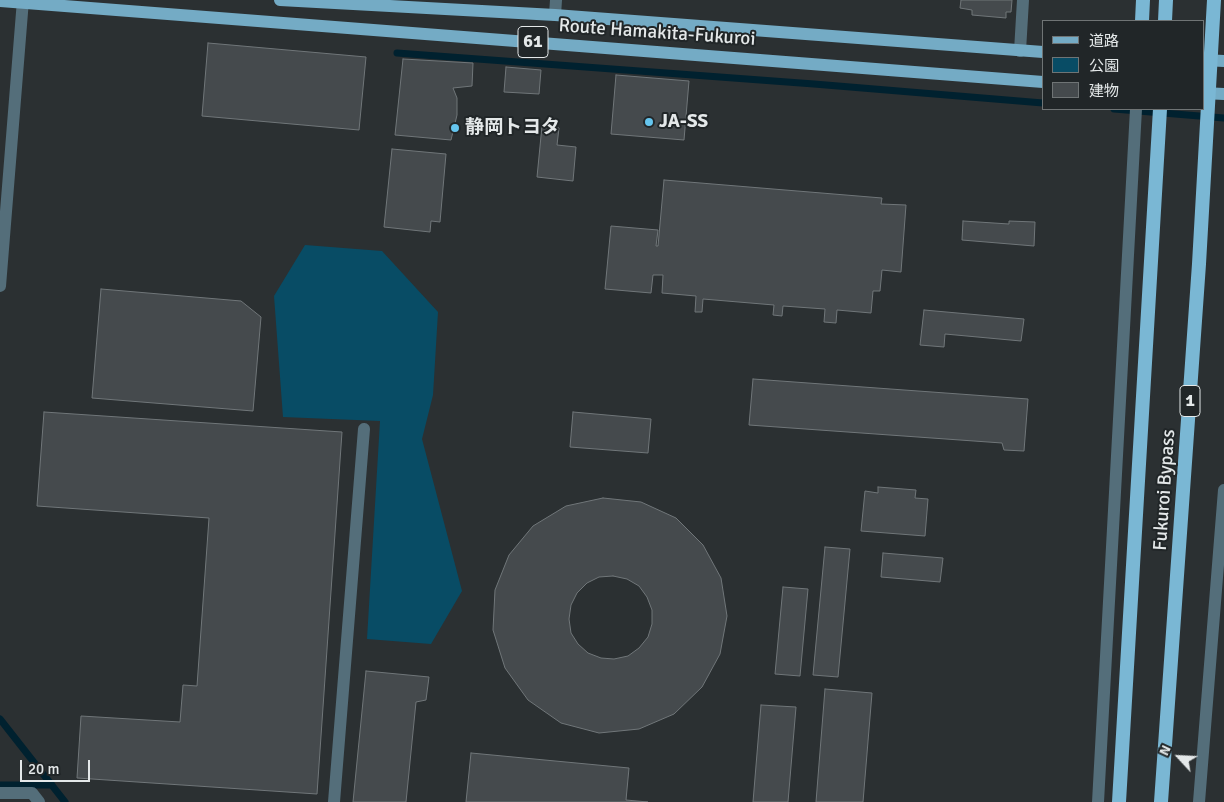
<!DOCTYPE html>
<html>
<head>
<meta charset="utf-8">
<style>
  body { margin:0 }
  #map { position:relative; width:1224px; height:802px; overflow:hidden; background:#2b3032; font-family:Signika,"Noto Sans JP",sans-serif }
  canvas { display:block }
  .legend { position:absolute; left:1042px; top:20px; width:162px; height:90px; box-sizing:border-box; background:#212628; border:1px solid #6f7475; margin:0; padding:6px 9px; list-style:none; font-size:15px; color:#e4e8e9 }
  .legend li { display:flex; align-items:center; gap:10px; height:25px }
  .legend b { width:25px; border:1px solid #6f7475 }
  .north { position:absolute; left:1154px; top:732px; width:50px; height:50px; -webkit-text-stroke:4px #212628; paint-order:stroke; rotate:295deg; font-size:14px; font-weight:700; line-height:20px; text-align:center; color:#e4e8e9 }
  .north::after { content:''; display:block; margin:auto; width:18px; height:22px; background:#e4e8e9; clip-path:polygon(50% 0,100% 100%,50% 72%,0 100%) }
  .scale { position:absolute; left:20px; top:760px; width:70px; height:22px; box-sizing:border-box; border:2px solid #e4e8e9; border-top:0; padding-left:6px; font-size:15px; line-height:18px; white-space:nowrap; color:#e4e8e9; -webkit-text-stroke:4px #212628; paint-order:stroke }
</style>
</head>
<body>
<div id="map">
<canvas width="1224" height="802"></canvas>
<ul class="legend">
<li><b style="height:6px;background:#74abc5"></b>道路</li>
<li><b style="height:14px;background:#084c65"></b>公園</li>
<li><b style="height:14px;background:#454a4d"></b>建物</li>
</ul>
<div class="north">N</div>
<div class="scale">20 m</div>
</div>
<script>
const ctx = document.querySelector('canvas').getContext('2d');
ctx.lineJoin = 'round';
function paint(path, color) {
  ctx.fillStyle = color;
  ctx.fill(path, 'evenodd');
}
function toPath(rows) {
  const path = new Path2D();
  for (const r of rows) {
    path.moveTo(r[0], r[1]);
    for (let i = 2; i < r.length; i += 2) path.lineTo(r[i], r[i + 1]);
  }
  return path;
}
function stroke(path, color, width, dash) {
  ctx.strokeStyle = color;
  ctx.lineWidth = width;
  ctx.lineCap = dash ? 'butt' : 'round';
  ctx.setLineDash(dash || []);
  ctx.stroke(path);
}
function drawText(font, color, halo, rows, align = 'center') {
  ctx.font = font + ' Signika,"Noto Sans JP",sans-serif';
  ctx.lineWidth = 4;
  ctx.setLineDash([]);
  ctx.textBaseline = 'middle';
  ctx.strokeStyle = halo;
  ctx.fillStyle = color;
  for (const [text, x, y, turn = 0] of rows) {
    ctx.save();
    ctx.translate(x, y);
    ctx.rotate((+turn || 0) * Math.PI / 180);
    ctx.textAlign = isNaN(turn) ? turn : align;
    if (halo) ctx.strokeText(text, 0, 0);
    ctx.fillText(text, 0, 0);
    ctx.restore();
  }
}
const green = toPath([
  [305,245,382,251,438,312,433,395,422,439,462,591,431,644,367,639,380,421,283,417,274,296]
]);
const stream = toPath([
  [397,53,814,84,1043,103],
  [1114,109,1224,118],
  [0,719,65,802],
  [0,785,52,785]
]);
const building = toPath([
  [961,0,1012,0,1011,12,1006,12,1006,18,972,15,972,10,960,8,961,0],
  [208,43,366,57,359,130,202,116,208,43],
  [403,59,473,63,472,86,453,88,457,98,457,115,451,140,395,135,403,59],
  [506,67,541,70,539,94,504,92,506,67],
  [616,75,689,81,684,140,611,134,616,75],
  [542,126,559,128,557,145,576,147,573,181,537,177,542,126],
  [392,149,446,154,440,222,431,221,430,232,384,227,392,149],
  [664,180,882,198,881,204,906,205,901,272,882,270,880,291,873,291,871,313,837,310,836,323,824,322,825,309,783,306,782,316,773,315,774,305,703,299,702,312,695,312,696,296,662,293,663,275,653,275,651,293,605,289,611,226,658,230,656,246,658,246,664,180],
  [963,221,1009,224,1009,221,1035,222,1034,246,962,240,963,221],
  [101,289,241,301,261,317,253,411,92,398,101,289],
  [924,310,1024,319,1021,341,945,334,944,347,920,345,924,310],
  [753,379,1028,399,1024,451,1004,450,1002,443,749,425,753,379],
  [44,412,342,432,317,794,77,778,81,716,180,722,183,685,197,686,209,518,37,506,44,412],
  [573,412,651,419,648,453,570,447,573,412],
  [878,487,916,490,915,498,928,499,925,536,861,531,865,491,878,493,878,487],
  [603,498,641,502,676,518,703,545,721,578,727,616,720,654,702,687,674,714,639,729,599,733,561,723,528,700,505,668,493,630,495,590,509,555,533,526,566,506,603,498],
  [613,576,627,579,639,586,647,597,652,610,652,624,648,637,639,648,628,656,614,659,601,658,588,653,578,644,571,633,569,619,571,605,577,593,587,583,599,577,613,576],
  [825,547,850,549,838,677,813,675,825,547],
  [883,553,943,558,940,582,881,577,883,553],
  [783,587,808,589,800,676,775,674,783,587],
  [366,671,429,677,426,700,416,702,406,802,353,802,366,671],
  [825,689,872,693,863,802,816,802,825,689],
  [761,705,796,707,788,802,753,802,761,705],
  [471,753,629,768,626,800,648,802,466,802,471,753]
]);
const service = toPath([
  [1020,51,1023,0]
]);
const minor = toPath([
  [555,15,556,0],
  [0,793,32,793,39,802],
  [334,802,364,429]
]);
const tertiary = toPath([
  [0,286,23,0],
  [1098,802,1136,109],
  [1199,802,1224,490]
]);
const primary = toPath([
  [280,0,555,15,1043,52],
  [0,1,1043,82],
  [1203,60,1224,61],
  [1203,93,1224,94]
]);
const trunk = toPath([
  [1142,21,1143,0],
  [1165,21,1166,0],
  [1119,802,1160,109]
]);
const trunkBridge = toPath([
  [1161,802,1199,264,1214,0]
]);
const markers = [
  [649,122,5,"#65c5ee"],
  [455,128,5,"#65c5ee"]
];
const shields = [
  [533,42,30],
  [1190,401,20]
];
const shieldNames = [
  ["61",533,42],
  ["1",1190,401]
];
const streetNames = [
  ["Route Hamakita-Fukuroi",657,33,4],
  ["Fukuroi Bypass",1165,490,-86]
];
const poiNames = [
  ["JA-SS",659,122],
  ["静岡トヨタ",465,128]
];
paint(green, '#084c65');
stroke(stream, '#00212f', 7);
paint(building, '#454a4d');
stroke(building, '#707679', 1);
stroke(service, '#546e7a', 12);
stroke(minor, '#546e7a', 12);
stroke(tertiary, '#546e7a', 12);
stroke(primary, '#74abc5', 12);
stroke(trunk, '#7ab7d4', 14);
stroke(trunkBridge, '#7ab7d4', 14);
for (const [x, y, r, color] of markers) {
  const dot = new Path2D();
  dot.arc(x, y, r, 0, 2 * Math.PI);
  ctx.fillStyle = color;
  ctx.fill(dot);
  stroke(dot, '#212628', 2);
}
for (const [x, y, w] of shields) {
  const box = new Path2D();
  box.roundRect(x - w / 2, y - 15.5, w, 31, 4);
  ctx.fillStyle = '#212628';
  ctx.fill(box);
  stroke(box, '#e4e8e9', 1);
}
drawText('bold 18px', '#e4e8e9', null, shieldNames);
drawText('19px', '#e4e8e9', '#212628', streetNames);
drawText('bold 19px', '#e4e8e9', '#212628', poiNames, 'left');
</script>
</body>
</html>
